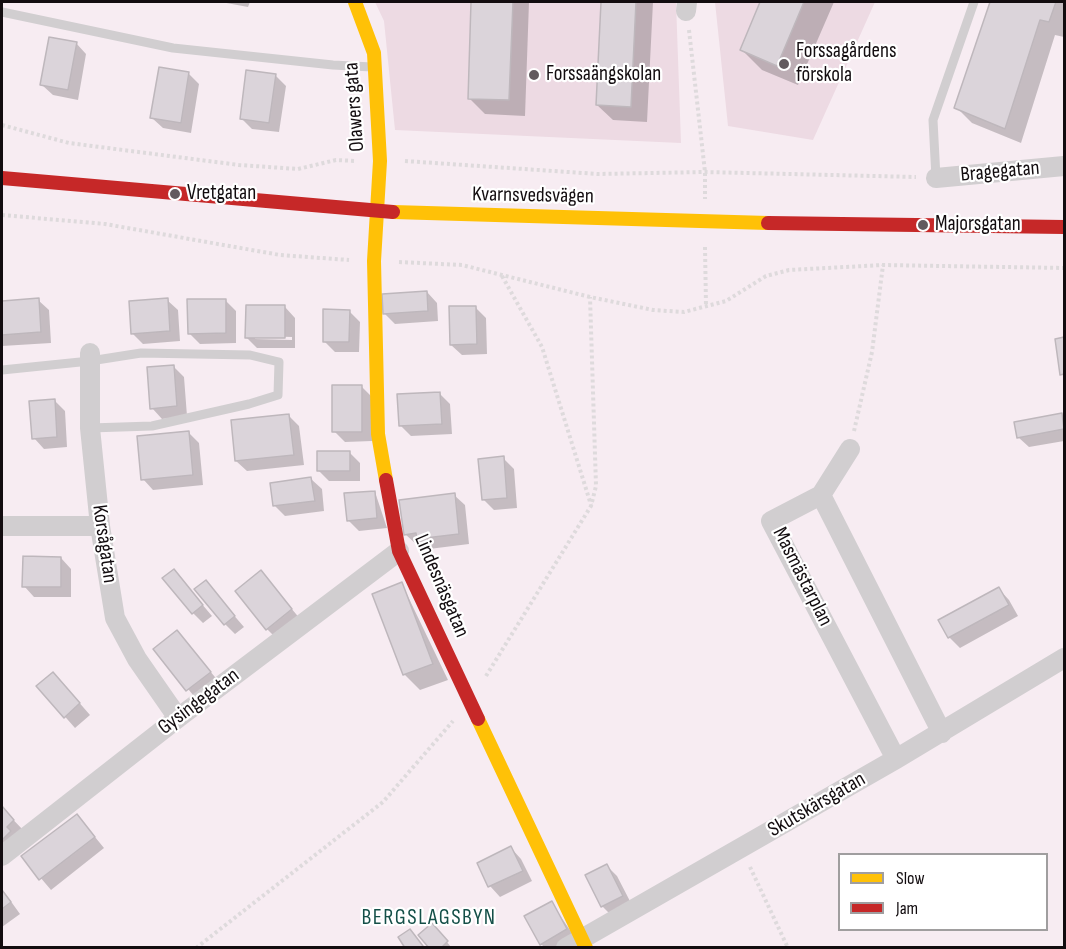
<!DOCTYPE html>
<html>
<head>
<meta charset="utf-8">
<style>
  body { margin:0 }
  #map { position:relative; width:1066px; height:949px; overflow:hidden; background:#f7ecf2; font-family:"Sofia Sans Condensed",sans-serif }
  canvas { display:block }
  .frame { position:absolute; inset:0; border:3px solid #120c0f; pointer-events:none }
  .legend { position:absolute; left:838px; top:853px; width:210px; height:78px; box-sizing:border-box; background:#fff; border:2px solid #a09e9f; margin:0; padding:8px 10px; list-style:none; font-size:18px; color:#120c0f }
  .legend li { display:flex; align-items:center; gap:12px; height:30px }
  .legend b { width:30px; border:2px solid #a09e9f }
</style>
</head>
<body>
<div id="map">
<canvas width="1066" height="949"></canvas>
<div class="frame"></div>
<ul class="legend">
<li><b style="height:8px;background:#ffc107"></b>Slow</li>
<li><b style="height:8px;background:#c62828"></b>Jam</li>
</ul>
</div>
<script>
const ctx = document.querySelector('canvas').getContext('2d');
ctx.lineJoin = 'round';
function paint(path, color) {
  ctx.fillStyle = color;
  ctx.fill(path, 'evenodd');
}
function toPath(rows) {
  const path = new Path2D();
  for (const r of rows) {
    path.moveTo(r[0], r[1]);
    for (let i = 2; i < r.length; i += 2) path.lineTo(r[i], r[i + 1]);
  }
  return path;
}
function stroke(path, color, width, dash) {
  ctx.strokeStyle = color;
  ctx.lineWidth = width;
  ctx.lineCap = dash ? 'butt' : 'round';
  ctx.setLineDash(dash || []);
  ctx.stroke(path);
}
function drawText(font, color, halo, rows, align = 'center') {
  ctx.font = font + ' "Sofia Sans Condensed",sans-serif';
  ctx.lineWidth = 4.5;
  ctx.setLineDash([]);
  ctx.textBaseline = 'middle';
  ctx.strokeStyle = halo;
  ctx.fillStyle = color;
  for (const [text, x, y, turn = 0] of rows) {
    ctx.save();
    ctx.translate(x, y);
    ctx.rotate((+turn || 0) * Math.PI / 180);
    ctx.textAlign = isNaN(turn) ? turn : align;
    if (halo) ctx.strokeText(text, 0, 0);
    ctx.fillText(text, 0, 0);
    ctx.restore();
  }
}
const built = toPath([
  [375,2,676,2,681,143,395,130,384,21],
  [715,2,875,2,813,140,728,126]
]);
const shadow = toPath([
  [221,2,250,2,248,7],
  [473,2,529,2,525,116,485,114,469,98],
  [602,2,653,2,647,122,613,120,597,105],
  [762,2,834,2,798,85,762,70,741,49],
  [992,2,1064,2,1064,37,1055,35,1021,143,972,123,956,107],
  [76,43,86,54,78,100,53,95,42,85],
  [188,73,199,84,191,133,163,128,152,118],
  [275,75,286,86,279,132,252,129,241,118],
  [427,292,437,303,438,321,395,324,385,314],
  [38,300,49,310,51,343,2,346,2,302],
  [167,300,178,310,180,341,143,344,132,333],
  [225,300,236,311,236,343,200,344,189,333],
  [285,307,295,318,295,348,257,348,246,337],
  [255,336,292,337,292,340,255,339],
  [475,307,486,318,487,354,462,355,451,345],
  [349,311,360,322,359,352,335,352,324,341],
  [1064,339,1064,377,1062,374,1057,340],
  [173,366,184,377,187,416,162,419,152,408],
  [362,387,372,397,372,441,345,442,334,431],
  [439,393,450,404,452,434,411,436,400,425],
  [54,400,65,411,67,447,44,449,34,438],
  [1061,415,1064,418,1064,441,1029,447,1018,437],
  [289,416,299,426,304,465,247,471,236,461],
  [189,433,199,443,203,485,153,490,143,479],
  [349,452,360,463,360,481,329,481,319,471],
  [503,458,514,469,517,508,494,510,483,499],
  [311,479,322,489,324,511,285,516,275,506],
  [375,492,387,528,359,531,348,520],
  [454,495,465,505,469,544,429,549,424,543,416,544,405,534],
  [61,558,71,569,71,597,34,597,24,586],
  [174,571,212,616,203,623,193,613],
  [261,572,301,620,277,639,267,629],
  [205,582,244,627,235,634,225,624],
  [402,584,448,680,420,690,404,674],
  [999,589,1009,600,1018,616,960,648,949,637],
  [177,632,220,683,198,701,155,649],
  [63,684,90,715,75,728,38,686],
  [2,808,24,831,2,859],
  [77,815,104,848,51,890,23,857],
  [511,848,521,859,532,881,500,897,490,886],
  [607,866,617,876,633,907,613,917,603,907,587,876],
  [2,889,20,914,2,927],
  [551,903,577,940,564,948,545,948,541,944],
  [437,930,451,947,451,948,431,948]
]);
const building = toPath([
  [471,2,513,2,509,100,468,99,471,2],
  [601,2,636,2,631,107,596,105,601,2],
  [760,2,804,2,777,66,740,50,760,2],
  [990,2,1056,2,1049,22,1040,20,1005,129,954,108,990,2],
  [49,37,77,42,68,90,40,85,49,37],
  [159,67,189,72,181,123,150,118,159,67],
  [246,70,276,74,269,123,240,119,246,70],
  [427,291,428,311,383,314,382,294,427,291],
  [39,298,41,332,2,335,2,301,39,298],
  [168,298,170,331,131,334,129,301,168,298],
  [187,299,226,299,226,333,188,334,187,299],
  [246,305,285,305,285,338,245,338,246,305],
  [449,306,476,306,477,344,450,345,449,306],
  [323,309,350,310,349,342,323,342,323,309],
  [1064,337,1064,374,1060,375,1055,339,1064,337],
  [174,365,177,406,150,409,147,367,174,365],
  [332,385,362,385,362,432,332,432,332,385],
  [440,392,442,424,399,426,397,394,440,392],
  [55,399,57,437,32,439,29,401,55,399],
  [1062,413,1064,429,1017,438,1014,422,1062,413],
  [289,414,294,455,235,461,231,420,289,414],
  [189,431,193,475,141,480,137,436,189,431],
  [317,451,350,451,350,471,317,471,317,451],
  [504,456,507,498,482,500,478,459,504,456],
  [311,477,315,501,273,506,270,483,311,477],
  [375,491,377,518,347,521,344,493,375,491],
  [455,493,459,534,417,539,416,533,404,535,399,500,455,493],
  [23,556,61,557,61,587,22,587,23,556],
  [174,569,203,605,192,614,162,578,174,569],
  [261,570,292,609,266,630,235,591,261,570],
  [206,580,235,616,224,625,194,589,206,580],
  [402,582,433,664,403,675,372,594,402,582],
  [999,587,1009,605,948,638,938,620,999,587],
  [177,630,211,672,186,691,153,649,177,630],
  [53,672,80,703,64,718,36,686,53,672],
  [2,806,14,820,7,827,11,831,2,840,2,806],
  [77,814,95,837,39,880,21,856,77,814],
  [511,846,523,871,488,887,477,863,511,846],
  [607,864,623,896,601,907,585,875,607,864],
  [2,890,11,902,2,909,2,890],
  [552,901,567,929,540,945,524,916,552,901],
  [432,923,448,941,441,948,429,948,418,935,432,923],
  [410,929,423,946,420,948,405,948,398,937,410,929]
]);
const path = toPath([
  [689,30,705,172,705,199],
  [2,125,69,143,239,165,298,169,336,160,356,161],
  [405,161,598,174,705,172,916,177],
  [2,215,105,224,280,255,349,260],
  [705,247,706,306],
  [399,262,462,265,590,297,653,310,684,312,726,301,766,276,789,270,883,265,1064,268],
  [502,276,542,347,591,505],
  [854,431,872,352,883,265],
  [486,676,591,506,596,486,590,297],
  [750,867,788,948],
  [196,948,383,802,453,721]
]);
const lane = toPath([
  [2,12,173,48,333,65,372,67],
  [936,178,933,120,974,2],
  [2,370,90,361,141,353,250,355,279,362,278,395,249,404,152,426,90,428]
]);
const street = toPath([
  [686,11,687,2],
  [936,178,1064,166],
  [90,353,90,428,100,526,115,618,137,659,178,718],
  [821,495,850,449],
  [2,526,100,526],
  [896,759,771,521,821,495,942,733],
  [2,856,178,718,399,551],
  [566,948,896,759,1064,658]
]);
const slow = toPath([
  [355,2,374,53,380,161,374,261,378,434,386,480],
  [393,212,768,223],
  [478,719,586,948]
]);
const jam = toPath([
  [2,178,393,212],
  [768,223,1064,227],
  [386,480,399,551,478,719]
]);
const markers = [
  [784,64,6,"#625a5e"],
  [534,75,6,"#625a5e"],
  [175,194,6,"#625a5e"],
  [923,225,6,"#625a5e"]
];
const poiNames = [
  ["Forssagårdens",796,52],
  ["förskola",796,76],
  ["Forssaängskolan",546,75],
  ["Vretgatan",187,194],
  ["Majorsgatan",935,225]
];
const streetNames = [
  ["Olawers gata",355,107,-94],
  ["Bragegatan",1000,172,-5],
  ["Kvarnsvedsvägen",533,196,1],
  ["Korsågatan",104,544,82],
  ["Masmästarplan",802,577,63],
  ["Lindesnäsgatan",441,586,67],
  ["Gysingegatan",199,702,-37],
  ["Skutskärsgatan",817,805,-30]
];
const neighbourhoodNames = [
  ["BERGSLAGSBYN",429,918]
];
paint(built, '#eddae3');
paint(shadow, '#0003');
paint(building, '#dbd4da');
stroke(building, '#beb7bc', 1.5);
stroke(path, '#dedadc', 4, [3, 3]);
stroke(lane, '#d1ced0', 9);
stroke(street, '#d1ced0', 20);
stroke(slow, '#ffc107', 14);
stroke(jam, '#c62828', 14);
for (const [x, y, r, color] of markers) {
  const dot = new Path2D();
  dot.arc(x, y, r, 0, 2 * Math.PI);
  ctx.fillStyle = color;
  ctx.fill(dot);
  stroke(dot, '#fff', 2);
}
drawText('21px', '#120c0f', '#fff', poiNames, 'left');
drawText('21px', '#120c0f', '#fff', streetNames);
ctx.letterSpacing = '1.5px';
drawText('22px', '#144f48', '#fff', neighbourhoodNames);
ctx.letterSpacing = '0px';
</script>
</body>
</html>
